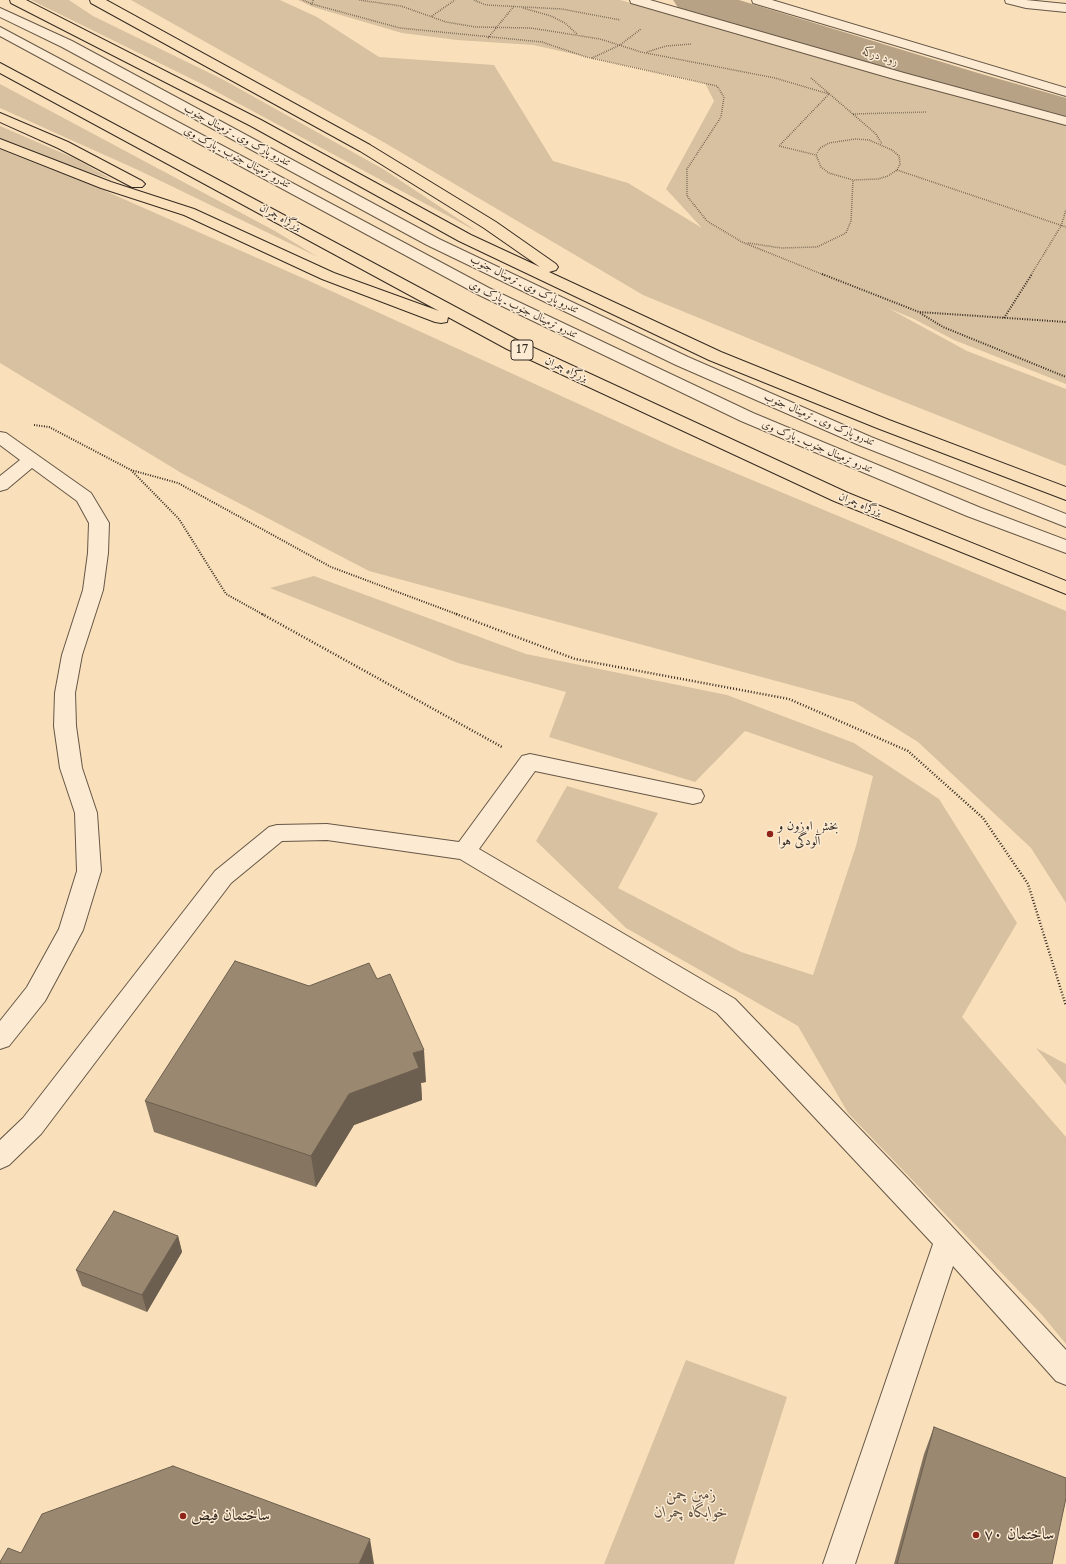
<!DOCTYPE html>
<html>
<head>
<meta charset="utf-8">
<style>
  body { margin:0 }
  canvas { display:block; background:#fae0ba }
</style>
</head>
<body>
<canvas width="1066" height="1564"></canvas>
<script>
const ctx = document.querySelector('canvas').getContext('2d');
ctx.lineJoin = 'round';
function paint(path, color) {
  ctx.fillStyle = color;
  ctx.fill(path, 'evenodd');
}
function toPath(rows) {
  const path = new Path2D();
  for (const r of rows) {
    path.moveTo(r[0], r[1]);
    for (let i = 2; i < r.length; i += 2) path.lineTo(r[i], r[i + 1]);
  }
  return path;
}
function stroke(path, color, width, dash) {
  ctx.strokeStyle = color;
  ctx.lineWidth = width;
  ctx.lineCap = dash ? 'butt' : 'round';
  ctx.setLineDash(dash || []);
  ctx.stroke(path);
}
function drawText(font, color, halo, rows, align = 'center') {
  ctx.font = font + ' Cardo,Amiri,serif';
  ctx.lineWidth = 3;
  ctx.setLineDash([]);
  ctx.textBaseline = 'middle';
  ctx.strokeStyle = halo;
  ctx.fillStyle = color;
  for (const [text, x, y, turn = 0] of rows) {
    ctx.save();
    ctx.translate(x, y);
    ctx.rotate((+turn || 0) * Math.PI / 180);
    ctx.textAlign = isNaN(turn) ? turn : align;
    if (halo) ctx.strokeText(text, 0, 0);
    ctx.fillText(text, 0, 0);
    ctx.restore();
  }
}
const green = toPath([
  [31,0,69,0,93,16,222,79,383,169,478,232,204,85],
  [131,0,280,0,317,17,379,57,494,65,553,161,628,183,702,228,666,189,714,101,705,83,533,45,457,40,402,33,313,7,298,0,620,0,1066,125,1066,384,954,340,914,319,888,308,967,351,1066,389,1066,466,879,392,643,295,385,143],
  [0,84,275,231,318,257,138,170,0,108],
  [0,126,76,159,113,180,67,165,0,138],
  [0,148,94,186,305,279,673,447,1066,611,1066,903,1031,848,918,742,854,702,369,571,183,474,0,363],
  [314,576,526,654,727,695,854,743,939,799,1017,923,962,1017,1066,1137,1066,1344,1042,1315,848,1113,798,1026,626,928,536,841,567,786,658,813,618,888,741,952,813,975,856,846,873,776,745,731,695,782,549,737,566,692,458,663,270,588],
  [1036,1048,1066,1064,1066,1085],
  [686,1360,787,1397,734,1564,604,1564]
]);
const river = toPath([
  [673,0,739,0,978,73,1066,98,1066,126,946,93,679,9,673,0]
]);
const pathFar2 = toPath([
  [303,0,312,4],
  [313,0,312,4,400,28,542,42,586,57,717,86,724,97,721,117,687,169,687,196,707,221,742,242,824,275],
  [359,0,401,6,446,22,476,27,531,28,600,39,641,52,775,78,829,94,779,146,816,155],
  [474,0,486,5,562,9,620,20],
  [523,8,551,16,565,23,577,34],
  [432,16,455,0],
  [488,38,514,6],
  [647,52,666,46,691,44],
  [592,58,620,45,641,29],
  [811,78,876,134,882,144],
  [853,114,927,112],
  [855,139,869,140,892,150,899,156,900,164,897,170,888,176,878,179,853,180,829,173,821,167,816,155,820,148,829,143,855,139],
  [897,170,1066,227],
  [748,243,781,248,817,247,846,233,851,221,853,180],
  [1031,275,1061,226,1066,210]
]);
const pathFar1 = toPath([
  [822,274,919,312,1066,322],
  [920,313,943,327,1066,377],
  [1004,318,1032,274],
  [34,425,49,427,131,470,178,483,331,567,459,615],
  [131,470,179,519,226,594,264,615]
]);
const path = toPath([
  [262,614,502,747],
  [456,614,575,659,789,699,908,751,983,818,1028,884,1066,1006]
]);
const minor = toPath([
  [630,0,650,0,904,73,1066,117,1066,125,894,79,631,3,630,0],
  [752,0,772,0,1066,88,1066,96,753,3,752,0],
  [1005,0,1026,0,1066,4,1066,12,1026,8,1006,3,1005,0],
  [0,8,72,41,439,239,688,357,871,437,1066,514,1066,527,859,445,676,365,427,245,62,47,0,17,0,8],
  [0,27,489,288,753,413,981,508,1066,540,1066,553,967,516,741,421,477,294,0,36,0,27],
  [0,432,6,433,91,493,109,523,108,553,103,590,82,655,75,693,76,726,82,768,97,813,101,871,83,930,45,1001,9,1046,0,1049,0,1021,27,987,59,929,77,871,75,813,60,768,54,726,55,693,62,655,83,590,88,553,89,523,77,501,32,468,7,489,0,491,0,476,20,460,0,445,0,432],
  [530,754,701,790,704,796,701,802,693,804,535,771,479,849,735,999,909,1180,1066,1350,1066,1385,1056,1381,953,1266,855,1564,823,1564,933,1244,717,1013,460,859,327,840,282,841,231,883,41,1134,9,1165,0,1169,0,1140,23,1118,215,871,269,827,277,825,327,824,459,842,522,756,530,754]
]);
const highway = toPath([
  [10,0,26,0,261,120,471,235,540,267,484,228,360,151,91,3,90,0,106,0,370,145,496,222,556,264,558,267,556,270,549,272,721,352,889,420,1066,487,1066,500,877,428,709,360,459,241,251,126,11,3,10,0],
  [0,63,519,341,848,493,1066,581,1066,594,834,501,507,349,448,317,447,322,441,323,435,322,322,279,184,215,101,188,0,148,0,139,111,182,194,209,334,273,439,311,0,73,0,63],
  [0,113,68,142,142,181,145,184,142,187,132,187,58,148,0,122,0,113]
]);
const wall = toPath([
  [426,1082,421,1083,422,1100,354,1125,316,1187,154,1132,145,1101],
  [178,1236,182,1252,147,1312,82,1286,76,1270],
  [934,1427,1052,1564,894,1564,924,1454]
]);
const shadedWall = toPath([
  [424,1050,426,1082,421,1083,422,1100,354,1125,316,1187,311,1156,349,1094,413,1053],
  [178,1236,182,1252,147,1312,142,1295],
  [370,1539,374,1564,359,1564]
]);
const building = toPath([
  [235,961,309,986,369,963,377,979,390,974,424,1050,413,1053,419,1068,349,1094,311,1156,145,1101,235,961],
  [114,1211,178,1236,142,1295,76,1270,114,1211],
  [934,1427,1066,1478,1066,1498,1052,1564,897,1564,934,1427],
  [173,1466,370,1539,359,1564,0,1564,0,1562,8,1548,21,1553,42,1514,173,1466]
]);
const markers = [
  [770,834,4,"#8f2418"],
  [183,1516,4,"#8f2418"],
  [976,1535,4,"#8f2418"]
];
const farStreetnames = [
  ["تندرو پارک وی ـ ترمینال جنوب",237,136,28],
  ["تندرو ترمینال جنوب ـ پارک وی",237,158,28],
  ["بزرگراه چمران",280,218,28],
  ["تندرو پارک وی ـ ترمینال جنوب",524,285,26],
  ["تندرو ترمینال جنوب ـ پارک وی",523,310,26],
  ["بزرگراه چمران",566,370,25],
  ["تندرو پارک وی ـ ترمینال جنوب",819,420,23],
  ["تندرو ترمینال جنوب ـ پارک وی",817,447,23],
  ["بزرگراه چمران",860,505,22]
];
const farWaternames = [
  ["رود درکه",880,57,17]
];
const shields = [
  [522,350,22]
];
const shieldNames = [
  ["17",522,350]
];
const poiNames = [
  ["بخش اوزون و",778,827],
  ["آلودگی هوا",778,842]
];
const nearParknames = [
  ["زمین چمن",691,1495],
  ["خوابگاه چمران",691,1513]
];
const nearPoinames = [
  ["ساختمان فیض",191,1516],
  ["ساختمان ۷۰",984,1535]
];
paint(green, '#d8c1a0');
paint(river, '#b7a286');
stroke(minor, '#665747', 2);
stroke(highway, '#342921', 2);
stroke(pathFar2, '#342921', 1.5, [0.5, 1.5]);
stroke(pathFar1, '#342921', 2, [1, 1.5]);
stroke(path, '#342921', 2.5, [1, 2]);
paint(minor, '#fcebd2');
paint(highway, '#fae0ba');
paint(wall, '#857561');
paint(shadedWall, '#6c5f4f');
paint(building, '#9b8871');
stroke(building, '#6c5f4f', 1);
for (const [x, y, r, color] of markers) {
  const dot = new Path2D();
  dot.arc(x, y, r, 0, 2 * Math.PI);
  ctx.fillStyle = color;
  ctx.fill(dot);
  stroke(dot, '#fcebd2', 1.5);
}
drawText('11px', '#342921', '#fcebd2', farStreetnames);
drawText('italic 12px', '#5b4d3f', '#fcebd2', farWaternames);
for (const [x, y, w] of shields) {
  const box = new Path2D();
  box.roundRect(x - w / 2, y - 10, w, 20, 3);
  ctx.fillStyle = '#fcebd2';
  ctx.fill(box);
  stroke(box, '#342921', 1);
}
drawText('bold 12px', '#342921', null, shieldNames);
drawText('13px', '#342921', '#fcebd2', poiNames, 'left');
drawText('italic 16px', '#5d4f41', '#fcebd2', nearParknames);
drawText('16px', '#342921', '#fcebd2', nearPoinames, 'left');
</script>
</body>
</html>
